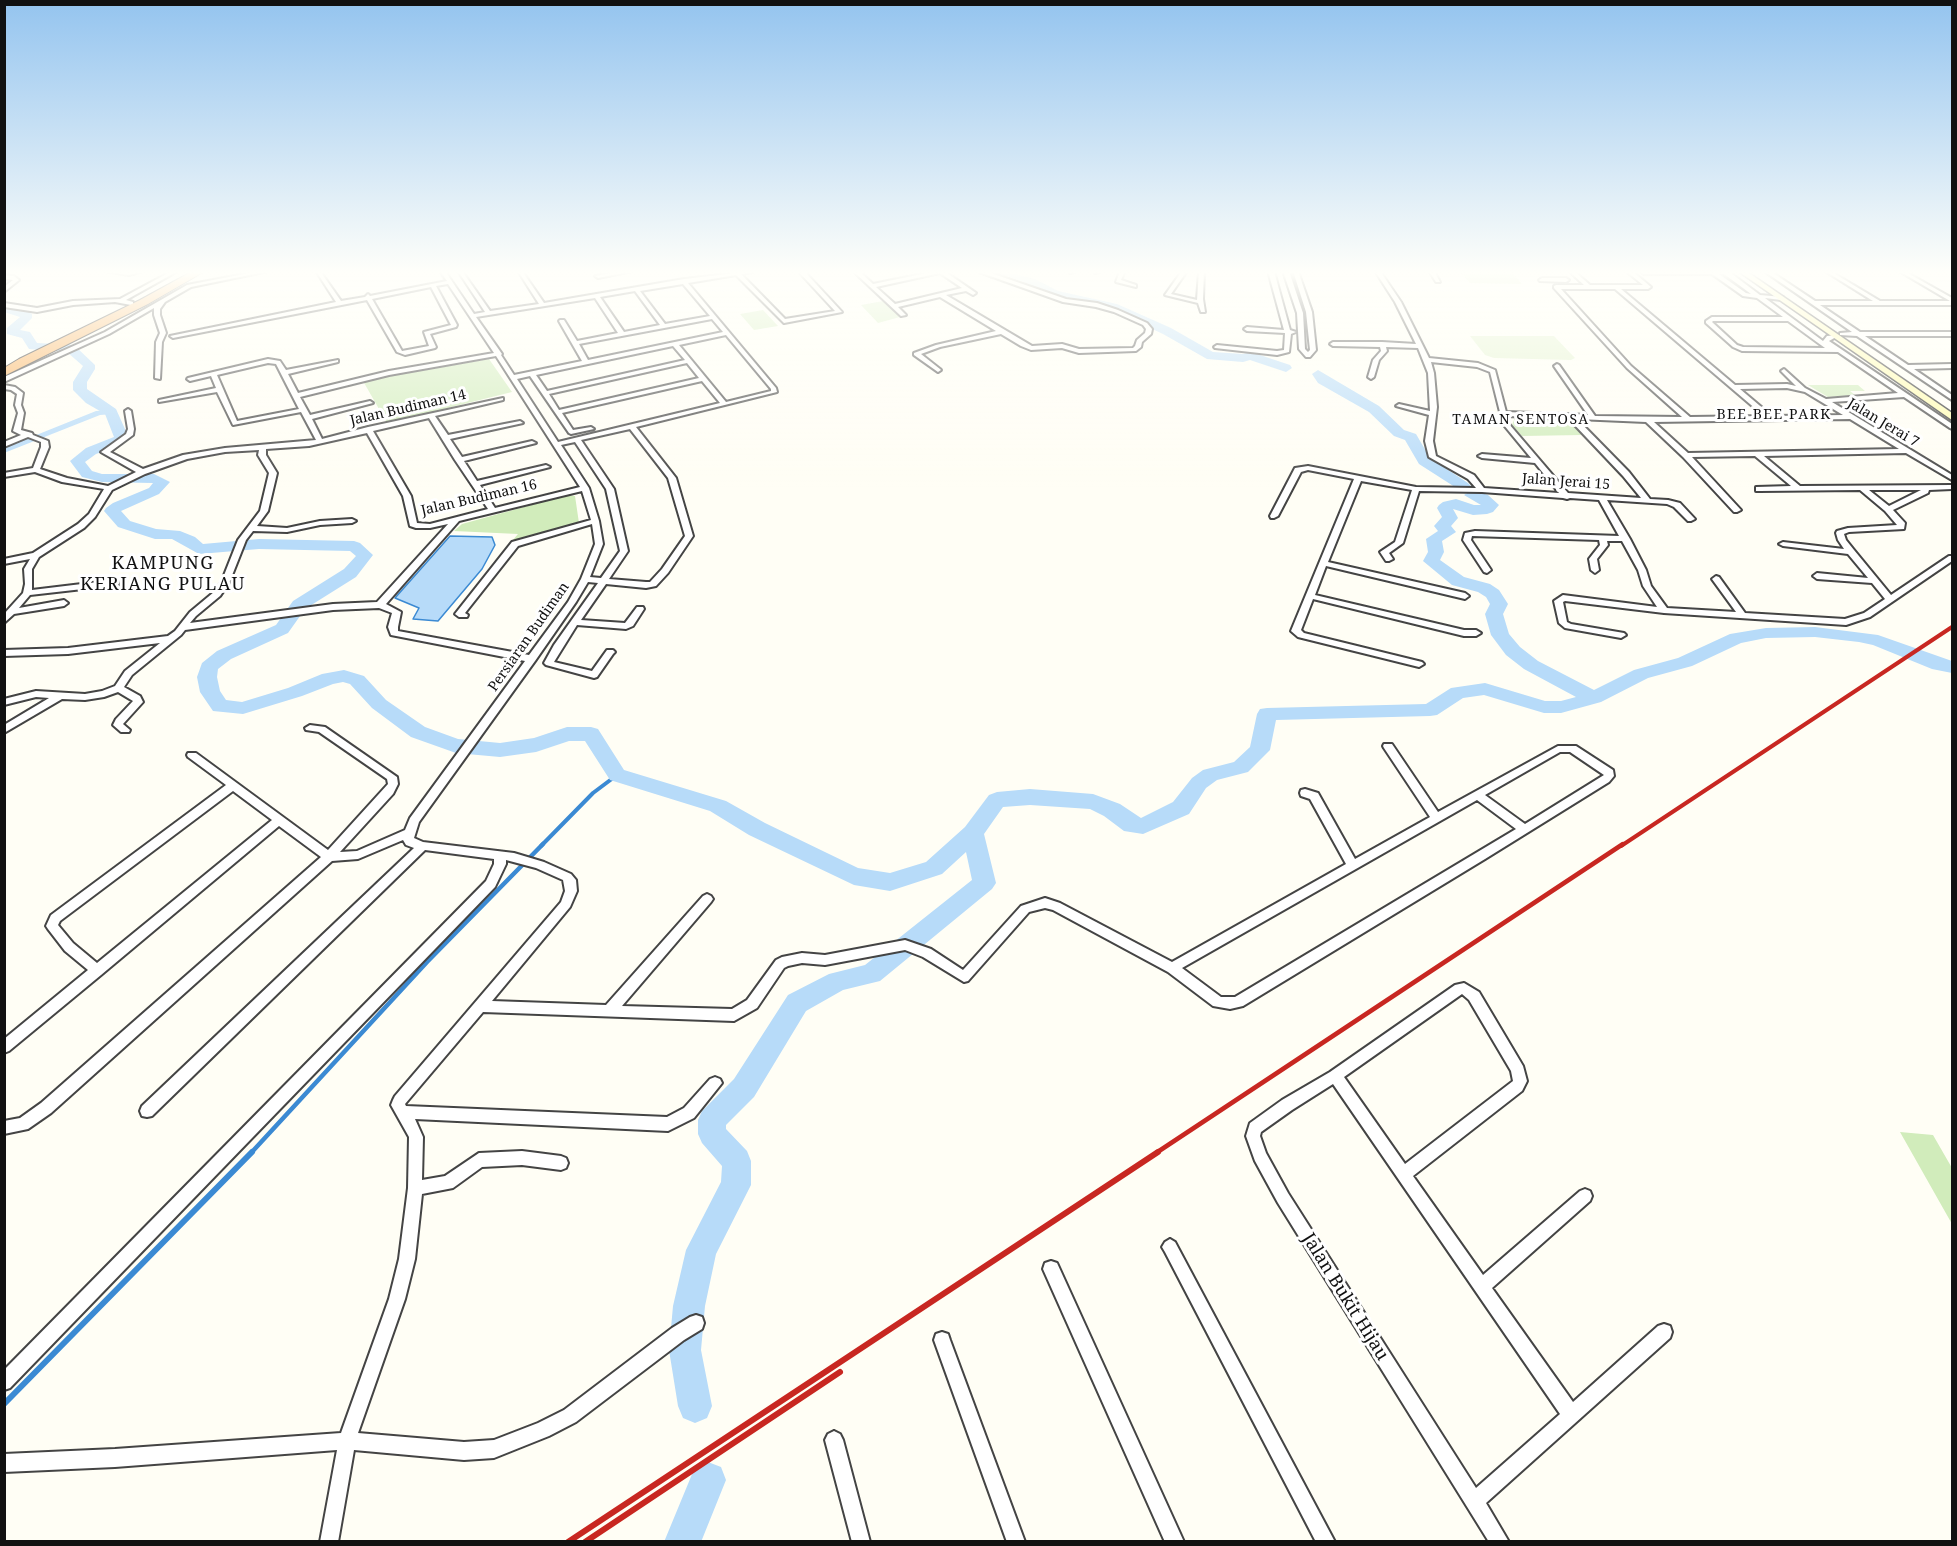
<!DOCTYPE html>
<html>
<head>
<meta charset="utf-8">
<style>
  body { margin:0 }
  #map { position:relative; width:1957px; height:1546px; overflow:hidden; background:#fffef5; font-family:"Noto Serif",serif }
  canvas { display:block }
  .frame { position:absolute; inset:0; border:6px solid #111; pointer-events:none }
</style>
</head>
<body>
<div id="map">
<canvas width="1957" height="1546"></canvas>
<div class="frame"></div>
</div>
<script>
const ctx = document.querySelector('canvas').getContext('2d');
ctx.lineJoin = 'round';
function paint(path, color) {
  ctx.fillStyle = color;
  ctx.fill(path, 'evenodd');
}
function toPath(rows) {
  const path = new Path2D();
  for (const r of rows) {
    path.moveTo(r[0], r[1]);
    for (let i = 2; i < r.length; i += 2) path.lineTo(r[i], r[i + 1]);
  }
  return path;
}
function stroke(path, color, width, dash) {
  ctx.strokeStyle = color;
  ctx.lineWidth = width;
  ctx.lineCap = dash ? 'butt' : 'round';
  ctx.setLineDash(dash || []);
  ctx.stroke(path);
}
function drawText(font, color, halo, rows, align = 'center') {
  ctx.font = font + ' "Noto Serif",serif';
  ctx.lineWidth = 6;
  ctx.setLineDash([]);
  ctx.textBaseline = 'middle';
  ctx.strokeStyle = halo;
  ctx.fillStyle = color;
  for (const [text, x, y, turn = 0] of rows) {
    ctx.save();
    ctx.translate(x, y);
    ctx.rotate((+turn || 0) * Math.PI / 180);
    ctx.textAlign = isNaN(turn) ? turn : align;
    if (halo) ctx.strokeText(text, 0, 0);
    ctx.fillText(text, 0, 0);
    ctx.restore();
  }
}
const green = toPath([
  [1459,271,1511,271,1522,284,1470,283],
  [883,301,900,317,878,323,861,305],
  [763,310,778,326,754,330,740,314],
  [489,359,512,392,387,423,363,381],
  [1808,385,1858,385,1865,391,1850,391,1855,395,1828,397],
  [1515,417,1561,419,1570,422,1582,435,1522,436,1512,425],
  [568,495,575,496,579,523,512,541,518,534,454,531,462,524],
  [1900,1132,1933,1135,1952,1168,1952,1224]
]);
const pitch = toPath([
  [1470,336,1554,336,1575,358,1571,360,1494,358,1485,355]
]);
const water = toPath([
  [450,536,492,537,495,545,482,569,438,621,413,619,419,608,395,598,450,536]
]);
const streamFar2 = toPath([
  [541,846,593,793,617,775]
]);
const streamFar1 = toPath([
  [251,1153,427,962,543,844]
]);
const stream = toPath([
  [4,1404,252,1152]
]);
const canal = toPath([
  [111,410,114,410,114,414,100,415,4,453,4,448,96,411,111,410]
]);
const river = toPath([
  [993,271,1008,271,1037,280,1058,291,1117,304,1171,328,1213,352,1243,354,1251,352,1290,365,1292,368,1286,372,1250,360,1243,362,1207,359,1163,334,1110,309,1051,296,1029,284,993,271],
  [4,306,21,308,32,314,32,318,20,330,30,332,37,343,74,345,95,365,95,369,87,382,87,389,116,409,129,438,119,446,96,454,85,462,92,471,102,474,154,474,170,482,159,494,121,511,130,521,156,529,180,531,195,537,203,544,259,539,354,541,360,543,373,555,356,577,305,609,288,633,231,659,218,669,217,677,220,691,226,700,242,702,288,688,322,674,344,670,364,676,386,700,425,727,458,739,500,743,534,738,567,727,591,727,598,729,624,770,726,801,765,823,858,868,890,873,926,862,965,827,989,795,997,792,1030,789,1093,794,1120,804,1141,818,1173,802,1192,778,1203,770,1234,762,1250,747,1257,714,1260,709,1267,708,1426,704,1451,688,1485,683,1545,701,1561,701,1576,697,1524,669,1506,655,1491,635,1485,614,1490,604,1486,597,1478,592,1452,585,1423,561,1428,552,1426,539,1438,531,1434,526,1442,517,1437,508,1439,505,1443,502,1456,499,1474,505,1481,505,1464,495,1472,490,1488,495,1499,505,1493,512,1487,514,1473,515,1453,509,1458,518,1451,526,1456,532,1442,541,1444,552,1440,560,1464,577,1490,584,1499,590,1508,604,1503,614,1509,634,1520,647,1538,661,1594,690,1634,670,1678,658,1730,634,1766,628,1815,627,1878,635,1952,661,1952,673,1932,669,1873,645,1859,642,1815,637,1766,638,1741,643,1692,666,1648,678,1601,702,1561,713,1544,713,1484,695,1463,698,1437,715,1430,716,1276,720,1270,750,1248,772,1217,780,1206,788,1189,814,1143,834,1124,831,1104,816,1090,809,1030,805,1003,807,984,834,996,883,992,889,880,981,843,990,806,1011,754,1097,726,1125,726,1129,747,1151,751,1161,751,1185,716,1254,705,1306,701,1350,712,1406,707,1418,695,1423,683,1418,678,1406,669,1350,673,1306,686,1250,721,1182,722,1166,702,1143,698,1134,698,1120,702,1111,734,1079,788,995,829,974,865,965,972,880,966,852,942,874,890,891,854,885,749,835,710,811,610,780,585,741,569,741,536,752,500,757,456,753,411,737,372,708,350,684,343,682,333,684,302,696,243,714,213,711,200,692,197,677,202,663,217,651,276,625,293,601,344,569,356,556,350,551,259,549,199,554,172,539,155,539,118,527,104,511,106,508,113,503,149,488,153,483,102,482,82,477,70,461,86,448,114,437,105,414,86,403,73,390,73,382,83,366,67,352,29,349,22,338,7,334,7,328,20,317,4,312,4,306],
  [1318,370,1379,406,1404,430,1416,434,1430,458,1468,483,1471,486,1468,489,1458,489,1419,464,1405,440,1394,436,1369,412,1318,383,1312,374,1318,370],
  [708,1462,721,1467,726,1480,701,1542,664,1542,695,1467,708,1462]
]);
const minor = toPath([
  [105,271,143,271,129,275,105,271],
  [172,271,178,271,126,300,133,302,133,304,131,305,115,302,73,305,37,312,4,307,4,303,37,308,73,301,120,299,172,271],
  [260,271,269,271,191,287,165,302,160,309,160,315,166,333,162,342,160,379,155,378,156,342,160,333,154,315,154,308,109,334,4,382,4,377,105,332,187,285,260,271],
  [316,271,320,271,341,301,365,297,368,294,370,296,447,281,440,271,445,271,474,314,485,312,458,271,462,271,490,311,539,304,518,271,522,271,544,303,684,279,753,271,753,272,741,274,785,319,835,311,798,271,804,271,842,312,784,323,736,275,688,283,776,388,777,392,636,427,676,478,693,536,668,573,656,586,646,588,606,584,581,620,625,623,637,607,643,607,644,609,633,626,626,629,577,625,554,662,592,671,607,650,613,650,615,652,613,654,597,677,594,678,546,665,544,663,554,645,598,583,588,582,576,602,535,661,419,822,414,838,423,842,514,853,544,862,571,874,576,880,577,891,570,907,492,1001,606,1005,703,896,707,894,711,896,713,899,711,902,622,1006,732,1009,747,1000,776,960,782,957,802,953,825,955,905,940,931,949,963,970,1021,906,1045,898,1060,903,1172,962,1346,864,1310,799,1301,796,1300,793,1301,790,1305,789,1318,793,1355,859,1430,817,1384,748,1383,746,1384,744,1392,744,1438,812,1558,746,1576,746,1613,770,1614,776,1609,782,1485,859,1243,1006,1230,1009,1213,1006,1168,972,1053,910,1045,908,1029,912,968,981,964,982,923,957,905,950,825,965,802,963,788,966,784,968,757,1008,734,1021,483,1012,405,1104,406,1106,667,1117,684,1108,710,1079,715,1077,720,1079,722,1083,694,1118,668,1131,415,1119,423,1137,422,1180,445,1176,479,1153,522,1151,561,1156,566,1158,568,1163,566,1168,561,1170,522,1165,482,1167,453,1188,422,1194,415,1259,405,1299,358,1433,464,1442,494,1440,538,1423,564,1410,672,1328,690,1317,696,1315,702,1317,704,1323,702,1329,684,1340,576,1422,549,1436,494,1458,464,1460,354,1450,338,1542,320,1542,337,1450,115,1467,4,1472,4,1454,115,1449,341,1433,389,1299,399,1259,408,1188,409,1137,391,1105,393,1100,395,1096,561,902,565,891,563,880,536,868,506,860,506,864,495,887,10,1388,4,1390,4,1370,486,881,494,864,494,859,425,850,152,1116,147,1117,142,1116,140,1111,142,1106,414,848,406,845,403,840,358,859,332,861,51,1113,28,1129,4,1134,4,1121,20,1118,41,1103,321,857,279,826,101,975,9,1051,4,1053,4,1039,88,970,65,951,48,929,46,926,51,915,226,785,188,757,187,755,188,753,196,753,328,850,388,784,387,779,319,732,306,730,305,728,310,725,325,727,397,777,398,784,393,794,340,852,357,851,405,830,410,818,525,661,391,635,388,627,392,613,379,608,333,610,185,630,181,635,132,675,124,687,140,696,143,702,123,724,130,730,129,732,121,732,113,725,116,719,133,701,118,692,104,697,85,700,62,699,4,733,4,725,49,698,36,697,4,705,4,699,36,691,85,694,102,691,115,686,125,671,160,643,68,654,4,656,4,650,68,648,168,636,175,631,190,612,214,592,221,583,238,540,260,511,269,473,258,455,259,450,225,452,187,459,145,474,112,490,95,517,84,528,39,557,32,569,32,590,115,580,118,581,118,585,30,595,19,608,64,600,68,603,64,606,14,614,4,623,4,614,23,593,25,584,24,569,30,559,4,564,4,559,33,553,78,524,89,514,104,489,62,482,35,472,4,477,4,473,33,468,41,447,41,442,28,437,4,447,4,442,21,435,13,431,18,413,15,405,17,394,11,390,4,389,4,385,15,387,23,393,21,405,24,413,21,430,32,433,33,435,48,441,49,447,40,469,67,478,108,486,136,472,101,452,126,434,128,429,125,411,128,409,131,411,134,429,133,435,110,452,143,469,183,455,225,448,316,440,301,412,233,425,217,392,159,402,159,400,216,388,211,376,190,381,187,379,188,378,268,359,280,361,286,370,338,360,338,362,288,374,298,393,389,371,494,353,448,284,436,286,457,325,456,327,430,334,436,347,435,348,405,355,397,352,367,300,173,338,170,336,336,302,316,271],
  [683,284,710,316,665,324,640,291,683,284],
  [431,287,451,325,424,332,429,346,402,351,372,299,431,287],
  [635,291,660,325,624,332,600,297,635,291],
  [595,298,618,333,577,341,564,320,560,320,559,321,582,361,514,375,501,355,502,354,476,317,595,298],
  [712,319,723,332,588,360,579,344,712,319],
  [726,335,771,389,771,391,726,402,679,345,726,335],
  [673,346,685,360,547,391,536,375,673,346],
  [496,356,580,487,495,508,480,485,550,467,546,465,477,481,464,461,536,443,532,441,462,457,450,439,523,423,520,421,448,435,435,416,503,400,503,398,368,427,322,439,312,419,373,403,370,401,310,415,300,397,389,375,496,356],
  [268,363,276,364,299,409,237,421,217,375,268,363],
  [687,363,699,378,559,410,549,394,687,363],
  [530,376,569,433,571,434,594,429,591,427,573,430,562,413,702,381,720,403,558,442,517,379,530,376],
  [429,418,455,460,488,509,430,524,417,523,411,496,373,431,429,418],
  [630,429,668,478,685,536,662,569,650,582,646,582,609,579,628,551,614,489,581,440,630,429],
  [367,433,403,496,410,526,416,528,430,528,448,524,377,602,333,604,190,623,196,616,220,596,229,583,246,540,253,531,287,532,320,525,352,523,356,521,352,519,320,521,287,528,257,526,268,511,277,473,266,455,266,449,309,446,367,433],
  [575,442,606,489,620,551,601,578,590,577,603,544,599,521,589,488,561,445,575,442],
  [582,491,591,520,512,542,455,614,459,617,467,617,468,615,465,613,518,546,592,524,595,544,581,579,568,602,529,655,398,631,398,627,401,612,386,604,459,521,582,491],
  [1560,752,1570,752,1604,775,1525,824,1485,795,1560,752],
  [233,791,272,820,97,963,73,943,58,925,60,921,233,791],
  [1477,800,1516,829,1235,997,1221,997,1182,968,1477,800],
  [623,271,633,271,598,278,595,276,623,271],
  [853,271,859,271,873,284,937,271,944,271,976,293,973,295,966,291,946,295,1032,346,1062,344,1079,349,1133,348,1135,346,1137,340,1145,333,1146,329,1143,325,1114,312,1096,307,1063,302,979,272,979,271,985,271,1066,299,1097,303,1118,310,1147,323,1152,329,1151,334,1142,342,1141,347,1136,351,1079,353,1062,348,1031,350,1021,346,1001,334,940,347,921,354,940,369,941,370,938,372,914,355,914,353,936,345,996,331,940,297,898,307,906,315,901,316,853,271],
  [940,273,962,288,895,304,876,287,940,273],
  [1070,271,1074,271,1075,272,1070,273,1070,271],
  [1095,271,1099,271,1100,272,1095,273,1095,271],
  [1120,271,1125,271,1121,280,1136,285,1136,287,1116,282,1120,271],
  [1182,271,1187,271,1171,294,1197,300,1199,271,1204,271,1203,299,1205,312,1201,312,1198,303,1165,295,1182,271],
  [1268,271,1274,271,1290,330,1296,332,1291,334,1289,352,1277,355,1215,348,1214,347,1217,345,1277,351,1284,350,1285,333,1247,331,1244,329,1247,327,1284,330,1268,271],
  [1283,271,1289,271,1303,313,1305,349,1308,352,1310,350,1306,312,1293,271,1298,271,1312,312,1316,350,1310,357,1306,357,1299,349,1297,313,1283,271],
  [1375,271,1380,271,1401,302,1429,358,1478,363,1495,370,1506,412,1588,415,1554,366,1557,364,1559,365,1595,416,1682,417,1627,368,1554,288,1554,286,1556,285,1584,285,1569,271,1574,271,1590,285,1643,285,1626,271,1632,271,1651,287,1648,289,1621,289,1735,385,1787,384,1796,386,1781,371,1784,369,1805,388,1826,399,1898,393,1838,352,1742,351,1733,347,1706,323,1706,321,1712,317,1783,317,1757,298,1743,296,1712,274,1644,274,1641,272,1643,271,1728,271,1760,295,1783,297,1783,299,1781,300,1765,298,1823,341,1827,336,1836,335,1836,337,1829,341,1952,424,1952,429,1950,428,1904,397,1832,402,1952,475,1952,480,1906,453,1764,456,1800,486,1952,485,1952,489,1929,490,1928,493,1893,510,1905,523,1904,529,1849,532,1844,534,1846,540,1854,550,1891,595,1949,556,1952,556,1952,561,1870,617,1846,625,1664,613,1565,601,1563,602,1567,622,1571,624,1624,633,1626,635,1621,638,1565,628,1559,623,1554,601,1563,595,1657,607,1643,586,1638,570,1622,541,1607,541,1608,545,1597,559,1599,570,1595,573,1591,570,1589,559,1600,545,1599,540,1472,536,1471,540,1491,570,1487,573,1484,572,1463,540,1465,533,1475,531,1619,536,1599,500,1570,498,1567,499,1563,498,1482,492,1419,491,1403,543,1389,553,1393,559,1389,561,1386,561,1380,552,1395,542,1412,490,1361,481,1328,562,1465,593,1469,596,1465,599,1326,566,1315,595,1464,630,1476,630,1481,633,1476,636,1464,636,1313,599,1301,630,1304,633,1422,662,1424,664,1419,667,1298,637,1291,631,1354,479,1308,470,1301,472,1278,516,1274,518,1271,518,1270,516,1295,468,1308,466,1416,487,1476,488,1468,479,1429,457,1425,441,1429,415,1396,406,1399,404,1430,411,1428,373,1418,348,1386,347,1387,351,1379,360,1374,377,1371,379,1368,377,1373,360,1381,351,1380,347,1333,346,1330,344,1333,342,1382,342,1416,344,1395,302,1375,271],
  [1719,274,1724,274,1751,294,1746,293,1719,274],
  [1561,289,1615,289,1764,416,1690,417,1631,366,1561,289],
  [1713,321,1788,321,1825,348,1743,347,1737,345,1712,322,1713,321],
  [1431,362,1477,367,1490,372,1503,424,1531,458,1482,454,1478,456,1482,458,1535,463,1559,493,1484,488,1474,475,1436,456,1433,441,1437,407,1434,373,1431,362],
  [1787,388,1805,392,1843,415,1772,416,1740,389,1787,388],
  [1508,416,1569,419,1623,476,1641,498,1568,493,1509,424,1508,416],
  [1577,419,1646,422,1683,457,1734,512,1737,512,1741,510,1692,457,1755,456,1791,486,1756,487,1756,491,1759,491,1860,490,1885,511,1897,525,1848,528,1837,531,1836,533,1838,540,1844,549,1783,542,1779,544,1783,546,1848,554,1868,578,1817,573,1813,576,1817,579,1872,583,1885,599,1864,613,1845,619,1745,613,1719,577,1716,576,1712,579,1736,612,1667,608,1651,586,1646,570,1630,539,1607,500,1667,504,1674,507,1688,521,1691,521,1695,519,1680,503,1668,500,1650,499,1629,472,1577,419],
  [1850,419,1899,449,1688,453,1654,422,1850,419],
  [1869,490,1921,490,1889,506,1869,490],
  [1429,271,1434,271,1440,282,1436,282,1429,271],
  [1764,271,1770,271,1815,301,1873,301,1825,271,1830,271,1880,301,1950,301,1899,271,1904,271,1952,298,1952,305,1820,305,1860,332,1952,332,1952,336,1865,336,1908,365,1952,364,1952,368,1914,369,1952,395,1952,400,1857,336,1840,335,1840,333,1852,332,1764,271],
  [4,275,14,276,19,280,4,292,4,287,13,280,4,279,4,275],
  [1542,278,1566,278,1569,280,1566,282,1540,281,1539,280,1542,278],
  [1464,983,1479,992,1523,1066,1527,1081,1522,1091,1413,1176,1483,1275,1580,1191,1585,1189,1590,1191,1592,1196,1590,1201,1492,1288,1573,1402,1658,1326,1664,1324,1670,1326,1672,1332,1670,1338,1486,1503,1509,1542,1489,1542,1278,1203,1255,1161,1246,1136,1250,1123,1282,1100,1330,1072,1455,985,1464,983],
  [1462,994,1469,1000,1511,1071,1513,1081,1405,1164,1344,1077,1462,994],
  [1333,1084,1560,1414,1476,1488,1288,1193,1266,1153,1260,1136,1261,1132,1292,1110,1333,1084],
  [1170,1239,1175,1242,1335,1542,1316,1542,1165,1252,1162,1247,1165,1242,1170,1239],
  [1051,1261,1057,1263,1184,1542,1165,1542,1043,1269,1045,1263,1051,1261],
  [942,1332,948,1334,950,1340,1025,1542,1007,1542,934,1340,936,1334,942,1332],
  [834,1431,840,1434,843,1440,870,1542,852,1542,825,1440,828,1434,834,1431]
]);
const secondary = toPath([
  [1738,271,1746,271,1952,413,1952,420,1738,271]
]);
const motorway = toPath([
  [193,271,205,271,148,304,4,376,4,368,19,359,140,300,193,271]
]);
const railFar2 = toPath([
  [1621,846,1952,627]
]);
const railFar1 = toPath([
  [1156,1153,1623,844]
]);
const rail = toPath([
  [568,1542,1158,1152],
  [585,1542,840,1372]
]);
const farStreetnames = [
  ["Jalan Budiman 14",408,408,-13],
  ["Jalan Jerai 7",1883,423,31],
  ["Jalan Jerai 15",1566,482,4],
  ["Jalan Budiman 16",479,498,-13],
  ["Persiaran Budiman",529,637,-55]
];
const farNeighbourhoodnames = [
  ["BEE BEE PARK",1774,415],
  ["TAMAN SENTOSA",1521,420]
];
const quarterNames = [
  ["KAMPUNG",163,564],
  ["KERIANG PULAU",163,585]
];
const nearStreetnames = [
  ["Jalan Bukit Hijau",1345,1297,58]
];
paint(green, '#d1ecbb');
paint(pitch, '#e3f3ce');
paint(water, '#b7dbf9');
stroke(water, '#3b8ad3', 1.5);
stroke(streamFar2, '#3b8ad3', 4);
stroke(streamFar1, '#3b8ad3', 4.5);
stroke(stream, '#3b8ad3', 6);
paint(canal, '#b7dbf9');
paint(river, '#b7dbf9');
stroke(minor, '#444', 4);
stroke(secondary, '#333', 3);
stroke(motorway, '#222', 2);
paint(minor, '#fff');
paint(secondary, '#fffcb0');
paint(motorway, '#f9ae58');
stroke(railFar2, '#c82721', 4);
stroke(railFar1, '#c82721', 4.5);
stroke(rail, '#c82721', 6);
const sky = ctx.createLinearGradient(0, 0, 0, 487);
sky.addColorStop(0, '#94c4ef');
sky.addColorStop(0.56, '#fffffa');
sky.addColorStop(1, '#fffffa00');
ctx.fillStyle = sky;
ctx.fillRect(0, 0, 1957, 487);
drawText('14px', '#111', '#fff', farStreetnames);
ctx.letterSpacing = '1.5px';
drawText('14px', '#111', '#fff', farNeighbourhoodnames);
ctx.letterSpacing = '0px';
ctx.letterSpacing = '1.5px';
drawText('18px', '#111', '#fff', quarterNames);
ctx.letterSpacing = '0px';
drawText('18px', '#111', '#fff', nearStreetnames);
</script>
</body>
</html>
